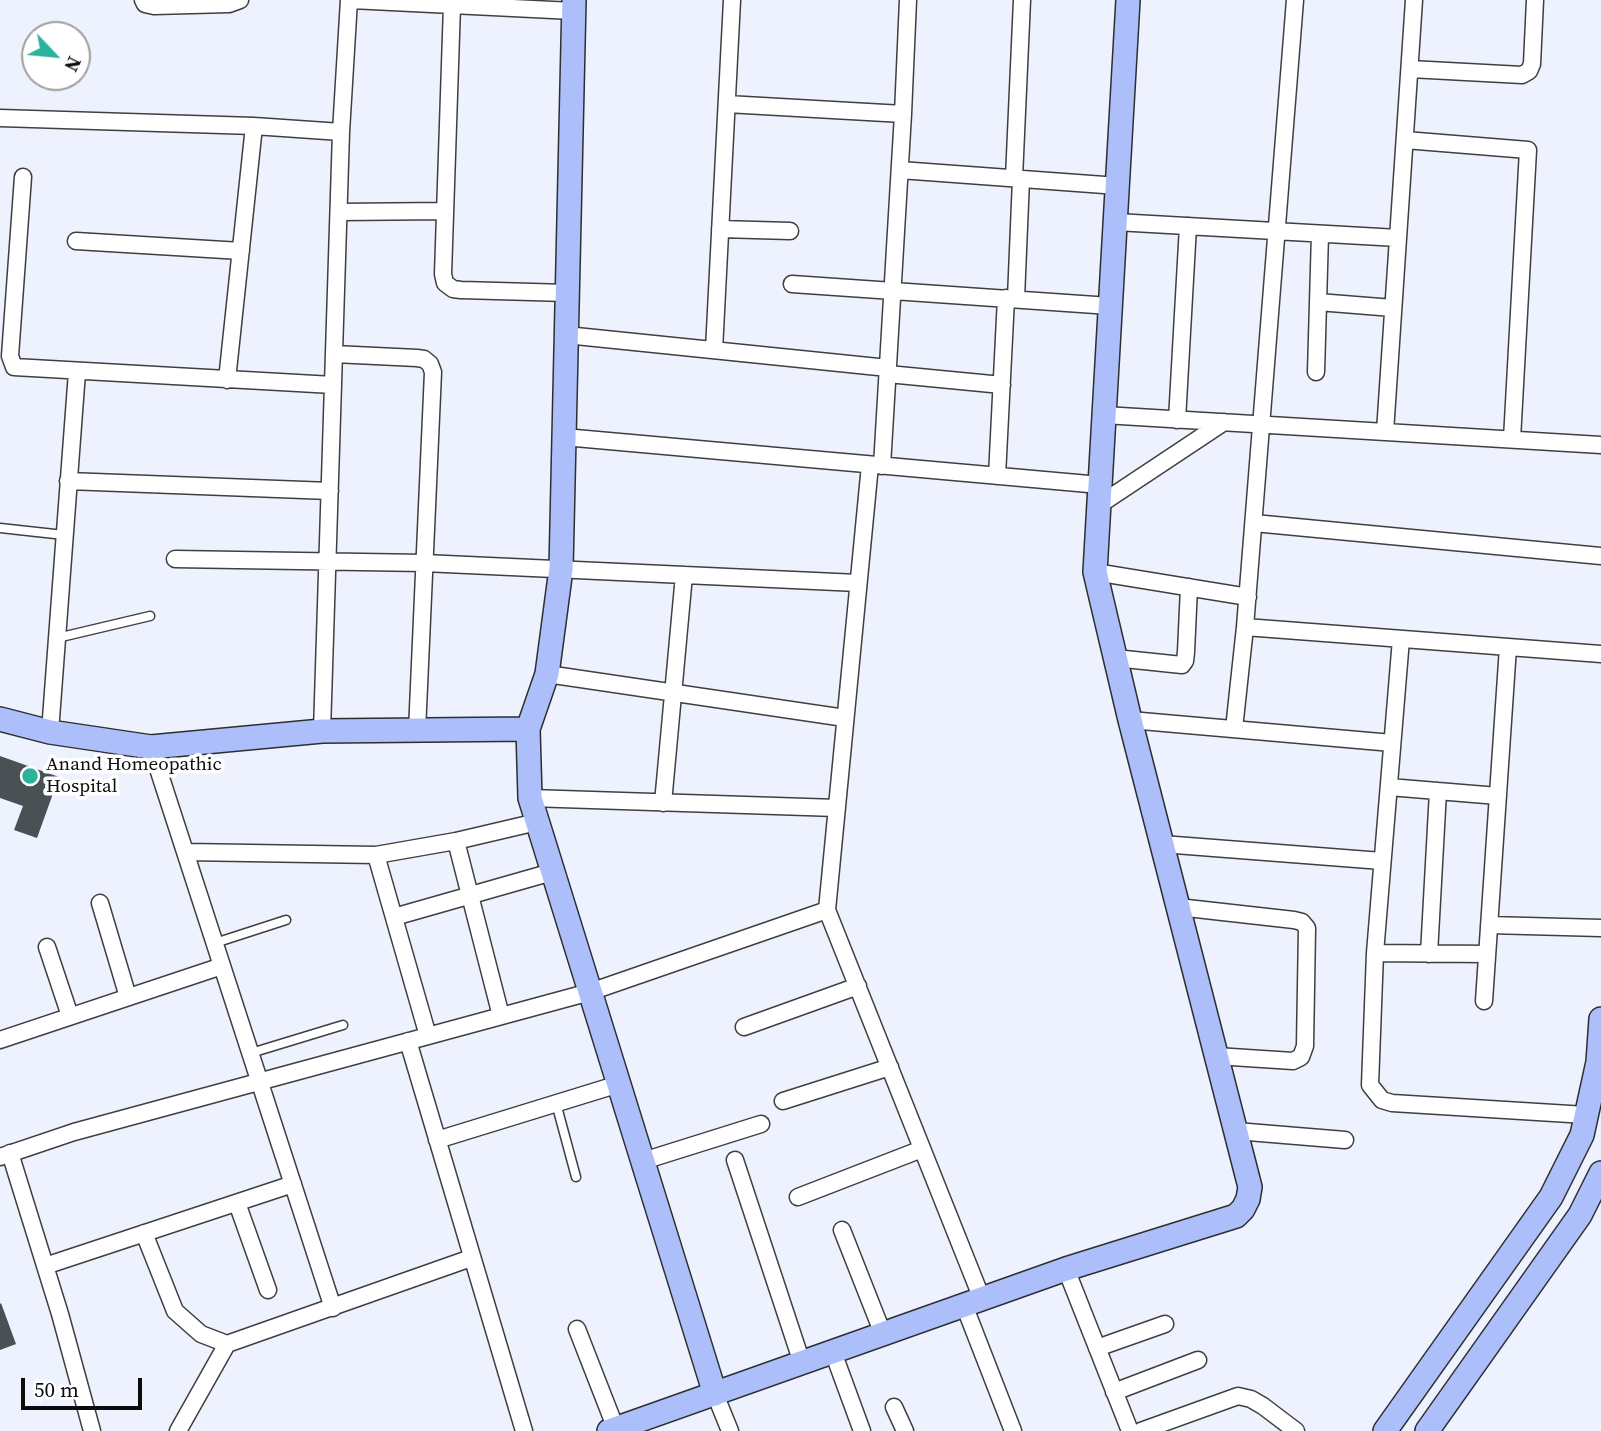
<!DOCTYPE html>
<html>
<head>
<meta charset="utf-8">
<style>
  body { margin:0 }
  #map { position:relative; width:1601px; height:1431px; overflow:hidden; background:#edf2fe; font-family:"Source Serif 4",serif }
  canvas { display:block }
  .north { position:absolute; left:21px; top:21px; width:70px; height:70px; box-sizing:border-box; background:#fff; border:2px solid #9e9e9e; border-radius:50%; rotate:116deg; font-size:19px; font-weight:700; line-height:28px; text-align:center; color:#0c0c0c }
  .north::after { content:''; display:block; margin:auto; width:24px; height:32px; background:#2db39b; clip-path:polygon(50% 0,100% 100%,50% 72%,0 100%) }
  .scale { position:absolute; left:21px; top:1378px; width:121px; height:32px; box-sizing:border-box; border:4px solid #0c0c0c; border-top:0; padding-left:9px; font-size:21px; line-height:24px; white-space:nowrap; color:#0c0c0c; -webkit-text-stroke:5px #fff; paint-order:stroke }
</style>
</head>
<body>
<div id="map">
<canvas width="1601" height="1431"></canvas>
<div class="north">N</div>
<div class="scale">50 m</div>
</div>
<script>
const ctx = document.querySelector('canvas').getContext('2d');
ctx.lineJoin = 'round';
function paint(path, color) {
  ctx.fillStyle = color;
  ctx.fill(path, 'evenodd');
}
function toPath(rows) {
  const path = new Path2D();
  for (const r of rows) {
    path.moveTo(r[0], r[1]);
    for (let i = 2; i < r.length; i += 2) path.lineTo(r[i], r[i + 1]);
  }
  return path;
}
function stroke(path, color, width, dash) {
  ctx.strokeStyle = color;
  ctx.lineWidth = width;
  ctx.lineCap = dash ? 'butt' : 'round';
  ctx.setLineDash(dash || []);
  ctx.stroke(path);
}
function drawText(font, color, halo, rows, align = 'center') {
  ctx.font = font + ' "Source Serif 4",serif';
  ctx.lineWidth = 7;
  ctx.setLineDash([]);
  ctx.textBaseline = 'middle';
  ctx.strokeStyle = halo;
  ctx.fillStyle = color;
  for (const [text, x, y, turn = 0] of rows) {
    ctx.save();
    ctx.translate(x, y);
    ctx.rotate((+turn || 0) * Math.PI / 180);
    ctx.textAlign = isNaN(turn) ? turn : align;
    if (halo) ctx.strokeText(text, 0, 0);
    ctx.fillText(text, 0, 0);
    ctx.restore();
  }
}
const building = toPath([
  [0,756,59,777,37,838,14,830,23,806,0,798],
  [1,1303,16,1344,0,1350,0,1304]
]);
const lane = toPath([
  [0,528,64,535],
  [57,638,150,616],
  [215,943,286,920],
  [251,1053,343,1025],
  [556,1103,576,1177]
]);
const street = toPath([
  [143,0,145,4,154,6,229,4,240,0],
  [351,0,573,11],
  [452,5,443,274,445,283,453,289,461,290,567,293],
  [1410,69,1522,75,1529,71,1532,64,1535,0],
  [727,104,903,114],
  [0,118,254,126,341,132],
  [1405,140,1528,150,1512,439],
  [900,170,1118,186],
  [23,177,10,356,14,367,333,385],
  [1014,178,1022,0],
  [339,212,445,211],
  [1116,222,1398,238],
  [720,229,790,231],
  [76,241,241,251],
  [792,284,1110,306],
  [1016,298,1021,179],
  [1318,302,1393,308],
  [566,335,888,368],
  [714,350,732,0],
  [334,354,417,358,424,359,430,364,433,372,417,731],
  [1316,372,1320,234],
  [888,374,1002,385],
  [227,380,254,126],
  [1104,415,1601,445],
  [1177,420,1188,226],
  [1385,432,1414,0],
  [564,437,1100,485],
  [870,465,827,910,982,1299],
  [882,466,903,114,908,0],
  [997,476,1006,298],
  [68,481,330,491],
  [1099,505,1224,422],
  [1254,523,1601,556],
  [175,559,424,563,858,583],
  [1095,572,1248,597],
  [1245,627,1601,654],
  [1401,639,1375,953,1370,1085,1382,1100,1392,1103,1586,1115],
  [1115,658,1182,665,1185,661,1186,652,1189,587],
  [547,674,845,718],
  [1130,720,1392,743],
  [1234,729,1245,627,1295,0],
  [322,731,341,132,349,0],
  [50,732,77,372],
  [151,747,333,1308],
  [1389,787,1498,796],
  [530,798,837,808],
  [663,803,684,575],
  [456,841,501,1016],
  [1162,844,1382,861],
  [185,852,376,855,456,841,537,822],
  [376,855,428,1036],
  [100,903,128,997],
  [1178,907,1294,920,1302,922,1307,928,1305,1046,1301,1057,1293,1061,1216,1056],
  [394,917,552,872],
  [1489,925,1601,928],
  [47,947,70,1016],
  [1375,953,1487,954],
  [1429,954,1438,791],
  [1484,1001,1508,647],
  [744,1027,858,986],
  [0,1040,222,966],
  [408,1041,524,1431],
  [783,1101,890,1067],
  [1236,1131,1345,1140],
  [437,1140,619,1084],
  [10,1153,60,1314,92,1431],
  [0,1157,74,1132,590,992,827,910],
  [735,1160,802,1363],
  [643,1161,761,1124],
  [798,1197,922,1149],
  [237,1203,268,1290],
  [842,1230,883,1334],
  [144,1233,175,1311,201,1334,227,1344,471,1258],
  [45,1266,293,1184],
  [1066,1269,1130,1431],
  [964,1305,1013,1431],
  [577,1329,616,1429],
  [1097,1348,1165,1324],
  [833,1352,862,1431],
  [1114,1392,1198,1360],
  [715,1394,730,1431],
  [894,1407,905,1431],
  [178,1431,227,1344],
  [1141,1431,1238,1396,1251,1399,1263,1406,1296,1431]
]);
const secondary = toPath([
  [574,0,561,569,547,674,528,729,530,798,715,1394],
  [0,719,50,732,151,747,322,731,528,729],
  [609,1431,1066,1269,1236,1216,1243,1209,1248,1199,1250,1187,1130,720,1095,572,1128,0],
  [1385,1431,1551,1197,1582,1135,1598,1062,1601,1019],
  [1427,1431,1580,1215,1601,1173]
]);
const markers = [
  [30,776,9,"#2db39b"]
];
const poiNames = [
  ["Anand Homeopathic",46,765],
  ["Hospital",46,787]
];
paint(building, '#495154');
stroke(lane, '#3f3f3f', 11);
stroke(street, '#3f3f3f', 19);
stroke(secondary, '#2e2e2e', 26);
stroke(lane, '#fff', 8);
stroke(street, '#fff', 16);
stroke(secondary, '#acbffa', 23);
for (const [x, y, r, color] of markers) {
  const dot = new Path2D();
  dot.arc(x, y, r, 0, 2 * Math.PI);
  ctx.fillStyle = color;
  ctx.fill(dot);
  stroke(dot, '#fff', 2.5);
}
drawText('19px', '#0c0c0c', '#fff', poiNames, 'left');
</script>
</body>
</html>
